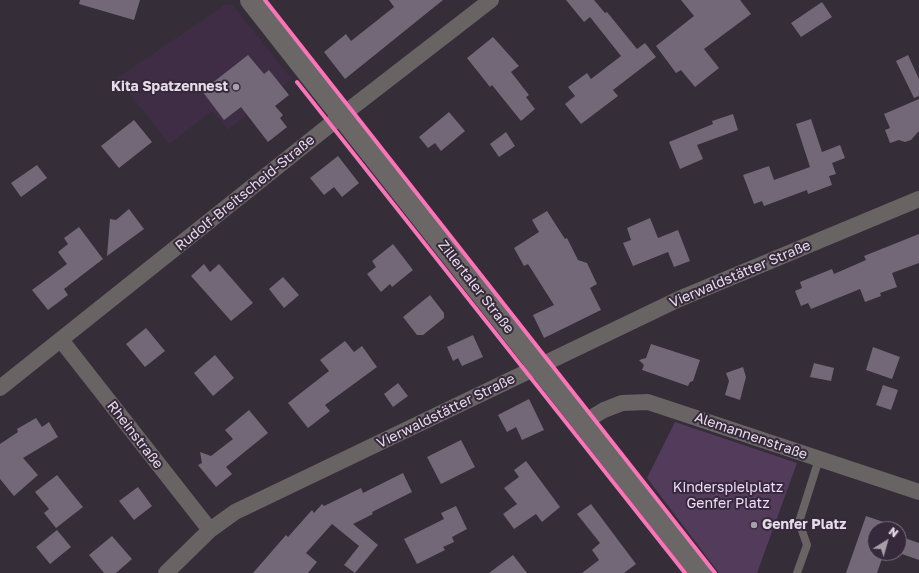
<!DOCTYPE html>
<html>
<head>
<meta charset="utf-8">
<style>
  body { margin:0 }
  #map { position:relative; width:919px; height:573px; overflow:hidden; background:#352d38; font-family:"Golos Text",sans-serif }
  canvas { display:block }
  .north { position:absolute; left:867px; top:521px; width:40px; height:40px; box-sizing:border-box; background:#37293c; border:1px solid #7d7181; border-radius:50%; rotate:37deg; font-size:11px; font-weight:700; line-height:16px; text-align:center; color:#e5dce8 }
  .north::after { content:''; display:block; margin:auto; width:14px; height:18px; background:#a79faa; clip-path:polygon(50% 0,100% 100%,50% 72%,0 100%) }
</style>
</head>
<body>
<div id="map">
<canvas width="919" height="573"></canvas>
<div class="north">N</div>
</div>
<script>
const ctx = document.querySelector('canvas').getContext('2d');
ctx.lineJoin = 'round';
function paint(path, color) {
  ctx.fillStyle = color;
  ctx.fill(path, 'evenodd');
}
function toPath(rows) {
  const path = new Path2D();
  for (const r of rows) {
    path.moveTo(r[0], r[1]);
    for (let i = 2; i < r.length; i += 2) path.lineTo(r[i], r[i + 1]);
  }
  return path;
}
function stroke(path, color, width, dash) {
  ctx.strokeStyle = color;
  ctx.lineWidth = width;
  ctx.lineCap = dash ? 'butt' : 'round';
  ctx.setLineDash(dash || []);
  ctx.stroke(path);
}
function drawText(font, color, halo, rows, align = 'center') {
  ctx.font = font + ' "Golos Text",sans-serif';
  ctx.lineWidth = 4;
  ctx.setLineDash([]);
  ctx.textBaseline = 'middle';
  ctx.strokeStyle = halo;
  ctx.fillStyle = color;
  for (const [text, x, y, turn = 0] of rows) {
    ctx.save();
    ctx.translate(x, y);
    ctx.rotate((+turn || 0) * Math.PI / 180);
    ctx.textAlign = isNaN(turn) ? turn : align;
    if (halo) ctx.strokeText(text, 0, 0);
    ctx.fillText(text, 0, 0);
    ctx.restore();
  }
}
const built = toPath([
  [226,4,233,5,292,79,228,130,212,111,169,144,117,78]
]);
const green = toPath([
  [675,422,797,463,757,573,719,573,647,478]
]);
const building = toPath([
  [80,0,140,0,134,20,79,4],
  [389,0,443,0,345,79,324,52,346,34,351,41,394,7],
  [566,0,594,0,605,13,607,12,637,49,645,43,656,57,613,90,618,96,581,124,565,104,575,96,568,87,587,73,591,79,621,56,590,17,584,22],
  [681,0,740,0,751,14,704,49,719,68,695,87,681,70,676,73,656,46,694,16],
  [822,2,832,17,801,37,791,23],
  [493,37,519,66,511,72,529,95,526,97,535,109,521,121,492,85,490,87,467,58],
  [248,55,264,74,269,70,289,95,275,106,283,115,280,118,287,127,268,142,241,107,224,120,202,91],
  [908,55,919,79,919,96,914,98,896,61],
  [919,99,919,131,911,140,905,142,899,140,890,143,885,130,890,128,884,114],
  [449,112,465,131,441,151,435,143,428,148,419,137],
  [733,114,738,130,697,145,703,159,680,169,669,142,713,124,712,121],
  [811,119,822,152,840,145,845,158,832,163,836,174,829,176,832,185,808,194,807,190,764,206,762,201,754,204,743,175,769,166,774,180,810,167,796,124],
  [134,120,152,142,119,168,101,146],
  [506,132,515,146,499,157,490,144],
  [338,156,359,183,342,197,334,187,324,195,310,178],
  [37,165,47,178,21,197,11,183],
  [129,209,144,229,107,256,110,219,116,220],
  [547,211,565,239,567,238,578,260,587,263,597,284,590,288,601,310,544,338,533,315,554,305,528,264,524,266,514,248,539,232,532,220],
  [650,218,658,238,678,230,690,261,674,267,668,252,633,266,623,243,631,240,627,228],
  [79,227,103,259,64,289,68,295,48,310,32,290,67,264,58,252,68,244,64,238],
  [919,234,919,263,892,273,897,287,880,293,881,296,865,302,860,289,811,309,808,303,801,306,795,291,802,288,800,282,832,269,834,274,866,260,864,256],
  [393,244,413,270,392,287,390,284,381,292,367,274,376,267,372,261],
  [204,264,210,272,219,264,253,303,231,321,191,276],
  [283,277,299,295,284,308,269,289],
  [430,295,444,313,444,318,423,335,417,335,403,317],
  [146,328,165,351,145,367,126,344],
  [473,335,483,357,462,366,458,358,453,361,447,347],
  [345,341,354,352,362,346,377,367,325,405,330,411,308,428,288,403,329,371,320,360],
  [651,344,700,360,693,381,690,382,688,386,642,370,644,365,639,360,646,358],
  [873,347,900,357,892,379,866,370],
  [215,355,234,378,213,396,194,373],
  [814,363,834,368,831,381,810,377],
  [743,367,746,377,740,400,725,395,729,381,726,373],
  [398,383,408,396,393,407,384,394],
  [883,385,898,390,891,410,876,405],
  [529,399,544,430,522,440,516,427,507,432,498,415],
  [249,410,268,433,226,467,232,474,216,487,198,465,202,463,200,452,211,456,233,439,225,430],
  [36,418,42,427,49,422,58,437,23,458,38,475,14,496,0,479,0,444,18,432,17,429],
  [461,440,475,467,441,484,427,457],
  [526,461,560,507,542,522,536,514,514,529,503,514,517,504,504,488,519,477,514,470],
  [403,473,412,492,372,512,373,514,353,524,378,545,355,573,344,565,359,546,332,524,306,553,317,562,308,573,253,573,286,535,288,537,312,510,314,513,322,504,324,506,361,488,363,493],
  [57,475,83,507,56,528,44,513,49,509,35,492],
  [138,487,152,506,134,520,119,501],
  [591,504,636,564,624,573,582,573,599,560,592,550,600,543,577,514],
  [456,506,467,529,452,537,454,542,443,547,445,550,417,564,404,539,444,519,441,513],
  [866,516,898,527,897,529,875,529,875,553,884,553,877,573,846,573],
  [57,530,71,547,50,564,36,547],
  [112,536,132,559,116,573,104,573,89,555],
  [899,536,919,543,919,560,899,553],
  [513,555,527,573,489,573]
]);
const lane = toPath([
  [797,573,807,545,799,522,819,459]
]);
const street = toPath([
  [61,340,210,530],
  [0,388,341,116,491,0],
  [584,422,604,410,622,403,648,402,919,492],
  [166,573,210,530,235,512,679,299,919,199]
]);
const secondary = toPath([
  [251,0,701,573]
]);
const cycleway = toPath([
  [265,0,715,573],
  [297,82,685,573]
]);
const markers = [
  [236,87,4,"#a79faa"],
  [754,525,4,"#a79faa"]
];
const poiNames = [
  ["Kita Spatzennest",228,87],
  ["Genfer Platz",762,525,"left"]
];
const streetNames = [
  ["Rudolf-Breitscheid-Straße",245,193,-39],
  ["Vierwaldstätter Straße",740,274,-23],
  ["Zillertaler Straße",476,287,52],
  ["Vierwaldstätter Straße",446,411,-26],
  ["Rheinstraße",135,435,52],
  ["Alemannenstraße",751,436,19]
];
const parkNames = [
  ["Kinderspielplatz",728,488],
  ["Genfer Platz",728,504]
];
paint(built, '#3e2d44');
paint(green, '#533b5b');
paint(building, '#736877');
stroke(lane, '#676463', 8);
stroke(street, '#676463', 16);
stroke(secondary, '#6b6766', 22);
stroke(cycleway, '#fb73b8', 4);
for (const [x, y, r, color] of markers) {
  const dot = new Path2D();
  dot.arc(x, y, r, 0, 2 * Math.PI);
  ctx.fillStyle = color;
  ctx.fill(dot);
  stroke(dot, '#37293c', 1.5);
}
drawText('bold 14px', '#e5dce8', '#37293c', poiNames, 'right');
drawText('14px', '#e5dce8', '#37293c', streetNames);
drawText('14px', '#f1dcfa', '#37293c', parkNames);
</script>
</body>
</html>
